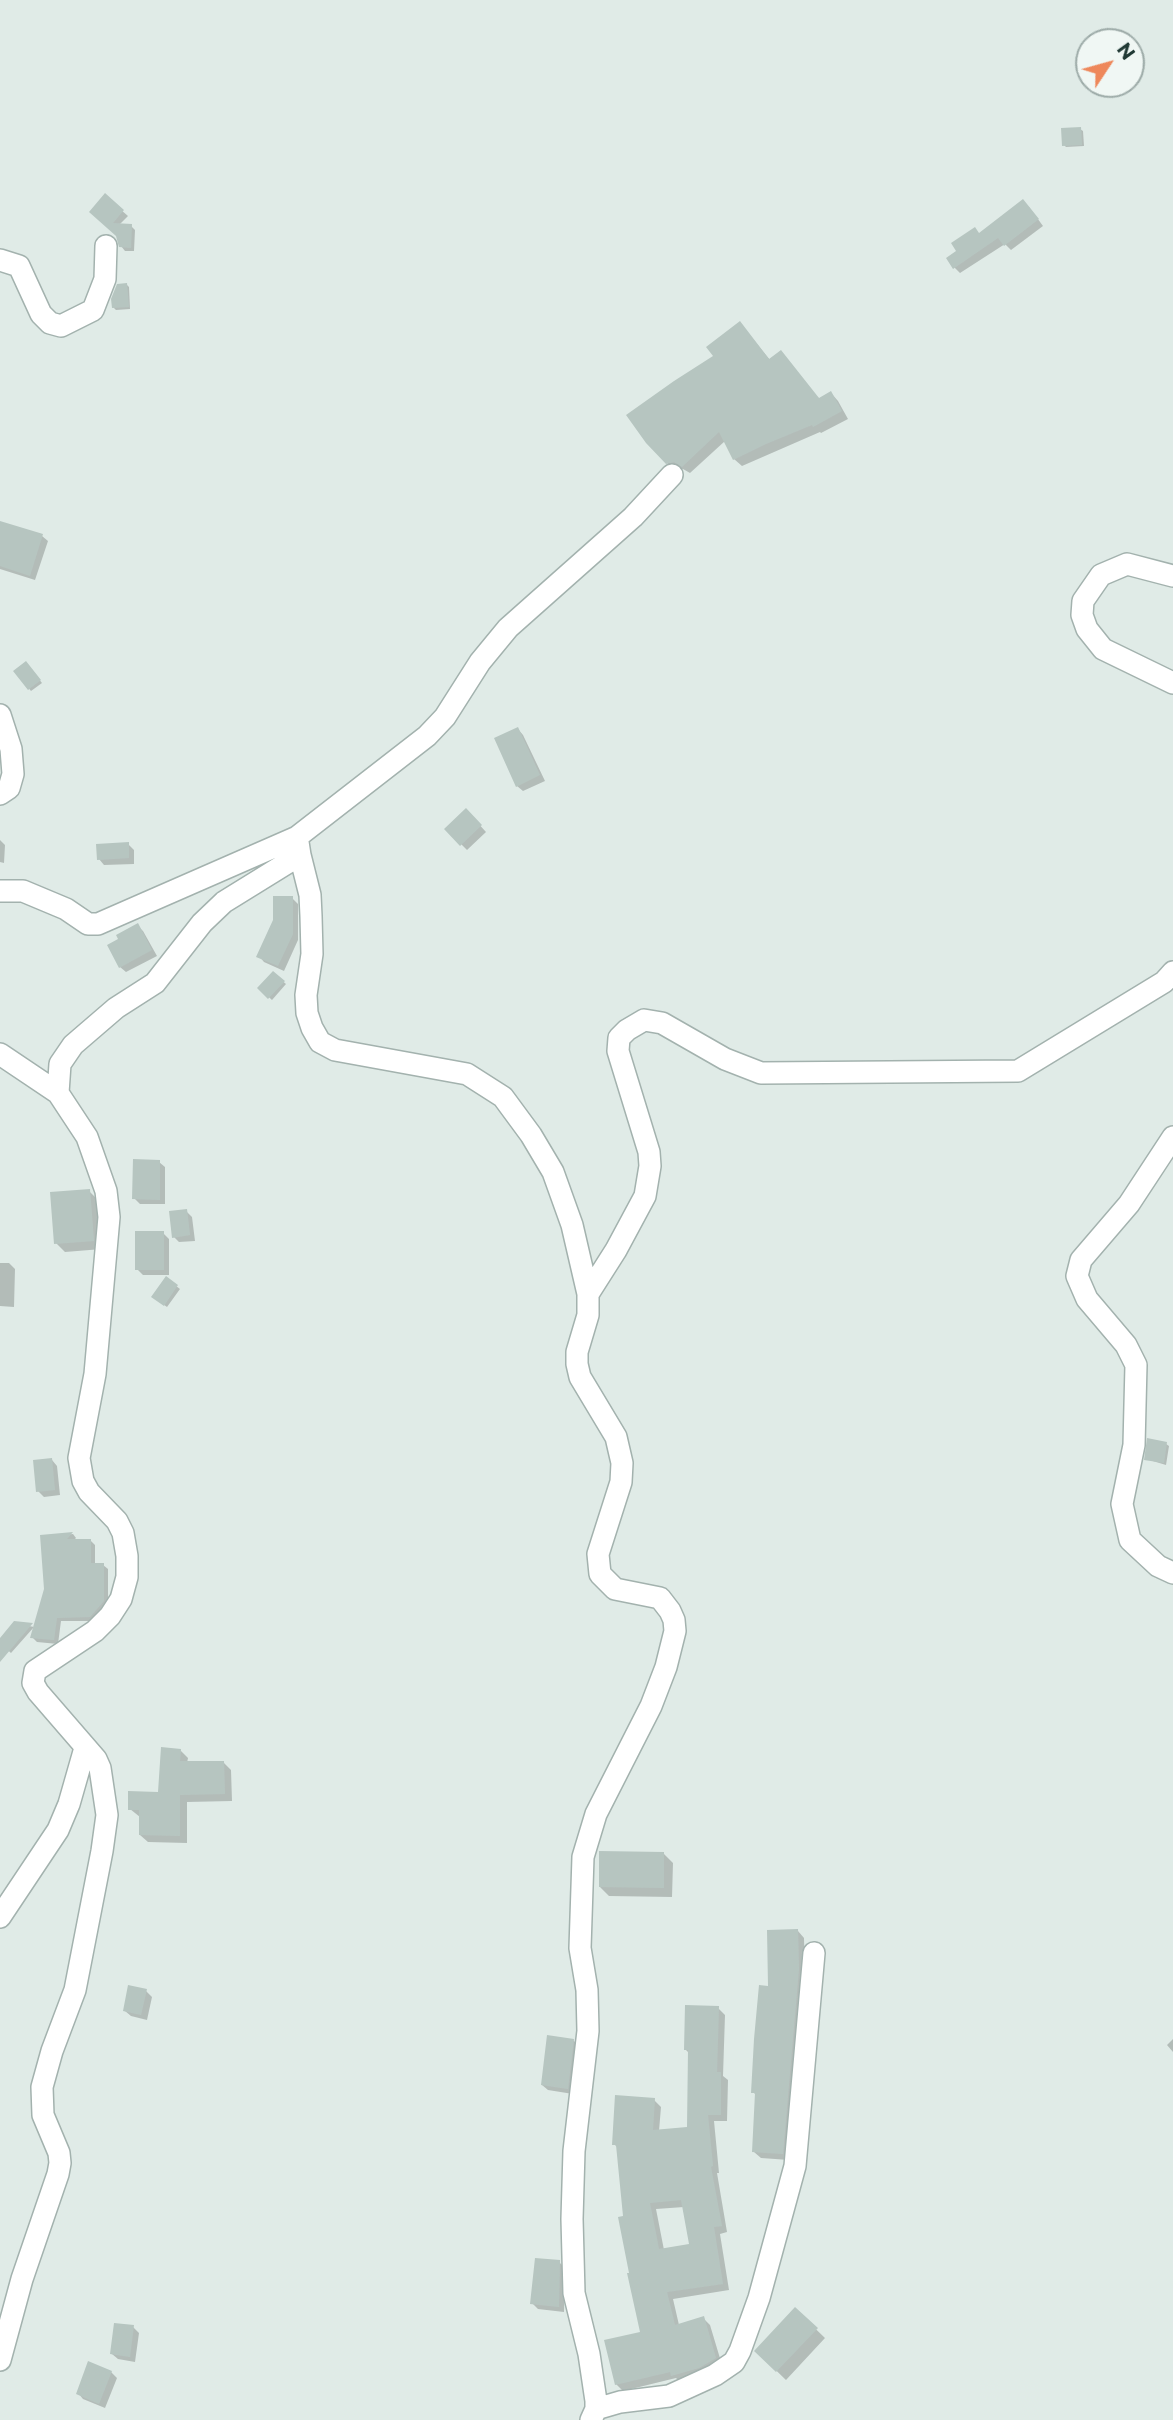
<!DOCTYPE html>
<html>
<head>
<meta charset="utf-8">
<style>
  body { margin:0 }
  #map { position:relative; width:1173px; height:2420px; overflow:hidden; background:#e0ebe7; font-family:Montserrat,sans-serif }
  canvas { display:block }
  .north { position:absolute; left:1075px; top:28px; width:70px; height:70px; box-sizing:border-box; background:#f0f7f4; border:2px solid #9daba8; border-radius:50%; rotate:54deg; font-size:19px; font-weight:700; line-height:28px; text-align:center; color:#213a35 }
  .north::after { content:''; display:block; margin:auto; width:24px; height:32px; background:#ee885b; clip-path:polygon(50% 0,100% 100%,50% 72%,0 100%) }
</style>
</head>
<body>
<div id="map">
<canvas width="1173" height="2420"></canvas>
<div class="north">N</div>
</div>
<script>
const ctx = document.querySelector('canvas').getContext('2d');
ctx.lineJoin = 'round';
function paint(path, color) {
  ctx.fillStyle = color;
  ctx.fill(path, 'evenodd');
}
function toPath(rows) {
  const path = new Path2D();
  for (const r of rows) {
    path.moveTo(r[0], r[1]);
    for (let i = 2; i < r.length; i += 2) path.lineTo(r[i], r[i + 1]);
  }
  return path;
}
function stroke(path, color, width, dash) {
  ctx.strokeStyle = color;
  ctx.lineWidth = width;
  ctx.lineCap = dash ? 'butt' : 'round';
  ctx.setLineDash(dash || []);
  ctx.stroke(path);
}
const shadow = toPath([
  [1080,129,1083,131,1084,146,1066,147,1064,145],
  [105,196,128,216,119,225,131,226,135,230,134,251,125,251,121,246,118,236,96,216],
  [1029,207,1043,226,1011,250,1005,244,960,273,954,267,980,235],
  [127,285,129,287,130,309,116,310,113,307],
  [740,323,770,360,820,399,831,393,838,401,848,419,821,433,820,432,742,466,734,459,725,441,690,473,683,469,674,470,647,442,716,357],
  [0,525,42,536,48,541,35,580,0,569],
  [26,663,42,683,31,691,15,672],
  [518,729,523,735,545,781,523,791,517,786],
  [466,810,486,832,467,850,446,829],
  [0,840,5,845,4,863,0,862],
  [128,844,134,850,134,864,104,865,99,859],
  [292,898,298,904,298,940,284,971,264,962,259,956],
  [137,925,143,931,157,956,126,972,120,967],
  [273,973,286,984,272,1000,259,988],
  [159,1162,165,1167,165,1204,140,1204,134,1198],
  [89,1191,98,1200,102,1249,65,1252,56,1243],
  [186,1211,192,1217,195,1241,179,1242,174,1237],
  [163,1233,169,1239,169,1275,143,1275,137,1269],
  [0,1263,9,1263,15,1269,14,1307,0,1306],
  [167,1279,180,1289,167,1307,156,1299],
  [1166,1444,1169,1446,1166,1465,1146,1459],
  [52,1460,57,1466,60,1495,44,1497,38,1491],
  [73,1534,76,1538,74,1540,90,1540,95,1545,95,1565,103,1565,108,1569,108,1606,95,1621,61,1621,58,1644,37,1642,32,1637,45,1589,42,1537],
  [14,1623,34,1627,11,1653,0,1643,0,1640],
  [180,1750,188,1758,187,1763,224,1763,231,1770,232,1801,187,1802,187,1843,148,1842,140,1835,140,1817,130,1809,160,1794],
  [664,1854,673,1863,672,1897,609,1896,600,1887],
  [798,1931,804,1938,805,1977,789,2160,761,2158,754,2152,757,2096,753,2092,770,1988],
  [146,1991,152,1997,147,2020,131,2016,125,2011],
  [718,2008,725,2015,723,2076,728,2080,727,2121,714,2121,719,2173,717,2173,727,2232,720,2234,729,2290,673,2299,679,2325,703,2318,710,2325,722,2365,680,2382,676,2378,623,2391,616,2384,642,2333,625,2218,618,2148,614,2144,654,2100,661,2107,659,2131,688,2128,690,2054,685,2049],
  [684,2207,691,2246,664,2250,656,2209],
  [1173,2039,1173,2052,1167,2045],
  [573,2040,579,2046,573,2094,548,2090,542,2085],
  [559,2262,565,2268,564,2312,538,2309,532,2303],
  [795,2309,825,2338,786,2380,756,2351],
  [133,2327,139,2333,135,2362,118,2359,112,2354],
  [111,2372,117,2378,105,2408,83,2399,78,2393]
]);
const building = toPath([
  [1081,127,1082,145,1062,146,1061,128],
  [105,193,124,210,113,223,132,224,131,248,119,247,116,236,89,212],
  [1023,199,1039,219,1004,246,998,238,953,269,946,258,956,251,951,243,975,227,979,233],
  [127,283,129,307,112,308,111,299,117,284],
  [740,321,769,359,781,350,819,398,831,391,842,411,813,427,812,425,766,444,733,460,719,432,682,467,674,462,666,464,646,443,626,415,674,381,713,356,706,347],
  [0,521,43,534,30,576,0,566],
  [26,661,41,680,28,690,13,671],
  [518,727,540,775,516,787,494,738],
  [466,808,482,825,460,846,444,829],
  [129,842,129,858,97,860,96,844],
  [273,896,293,896,293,934,278,966,256,957,273,920],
  [138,923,152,950,119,968,107,945,118,939,116,935],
  [273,971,285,981,268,999,257,988],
  [133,1159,160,1160,160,1200,132,1199],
  [90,1189,94,1241,54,1244,50,1192],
  [187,1209,190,1235,172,1238,169,1211],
  [135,1231,164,1231,164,1270,135,1270],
  [166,1276,178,1285,164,1306,151,1297],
  [1147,1438,1167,1442,1164,1463,1144,1460],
  [52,1458,55,1490,36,1492,33,1460],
  [73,1532,67,1539,91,1539,91,1563,104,1563,104,1601,90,1617,57,1618,54,1640,30,1638,44,1589,40,1535],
  [14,1621,33,1623,0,1662,0,1638],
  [161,1747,181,1749,180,1761,224,1761,225,1794,180,1795,180,1836,139,1835,139,1810,128,1810,128,1791,158,1792],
  [599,1851,664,1852,664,1888,599,1887],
  [798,1929,799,1969,783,2154,752,2152,755,2093,751,2093,754,2039,759,1985,768,1986,767,1930],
  [128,1985,147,1989,141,2015,123,2011],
  [685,2005,719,2006,717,2072,721,2072,721,2115,708,2115,713,2166,711,2167,722,2226,714,2227,723,2284,667,2292,675,2325,704,2316,716,2358,699,2368,671,2376,670,2372,615,2385,604,2340,640,2332,627,2273,629,2273,618,2217,623,2216,616,2145,612,2145,615,2095,655,2098,653,2130,687,2127,688,2050,684,2050],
  [681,2200,689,2244,659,2249,650,2203],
  [547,2035,574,2039,568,2089,541,2085],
  [535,2258,560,2260,559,2307,530,2304],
  [795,2307,818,2328,776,2372,754,2351],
  [114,2323,134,2325,130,2357,110,2354],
  [88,2361,112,2371,99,2404,76,2394]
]);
const minor = toPath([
  [0,260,19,266,41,314,50,323,61,326,93,310,105,279,106,246],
  [1173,576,1127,564,1101,575,1083,601,1082,615,1087,629,1103,649,1173,683],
  [0,715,11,749,13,774,9,788,0,794],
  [300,855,310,895,311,916,312,954,306,995,307,1013,312,1028,320,1042,335,1050,467,1074,503,1097,531,1135,553,1172,572,1225,588,1294,588,1315,577,1352,577,1364,580,1377,616,1437,622,1463,621,1482,598,1554,600,1574,615,1589,660,1598,670,1611,674,1620,675,1631,666,1667,651,1706,596,1814,583,1857,580,1948,587,1990,588,2031,574,2151,572,2219,574,2293,589,2354,596,2401,596,2409,591,2420],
  [0,891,23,891,66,909,88,924,98,924,297,837,427,736,445,717,480,662,508,628,633,517,672,475],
  [0,1054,58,1093,87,1137,106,1191,109,1217,95,1374,79,1458,83,1481,89,1492,117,1521,123,1533,127,1556,127,1577,121,1599,110,1616,95,1631,35,1671,33,1683,38,1692,96,1759,100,1768,107,1815,102,1851,75,1990,52,2051,42,2087,43,2115,59,2153,60,2163,58,2174,22,2279,0,2360],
  [58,1093,60,1064,73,1045,116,1008,155,983,202,923,224,902,300,855,298,842],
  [1173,1137,1129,1204,1081,1260,1077,1276,1087,1299,1126,1345,1136,1365,1134,1445,1122,1504,1130,1540,1158,1566,1173,1573],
  [588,1294,616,1250,645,1196,650,1166,649,1152,618,1051,619,1038,627,1030,644,1020,662,1023,725,1059,761,1073,1018,1071,1164,982,1173,972],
  [0,1917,58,1830,69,1804,85,1748],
  [596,2409,620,2402,669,2396,715,2375,734,2362,740,2351,759,2298,795,2166,814,1953]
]);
paint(shadow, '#0003');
paint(building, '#b6c5c0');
stroke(minor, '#a3b2ae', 24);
stroke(minor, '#fff', 21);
</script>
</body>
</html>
